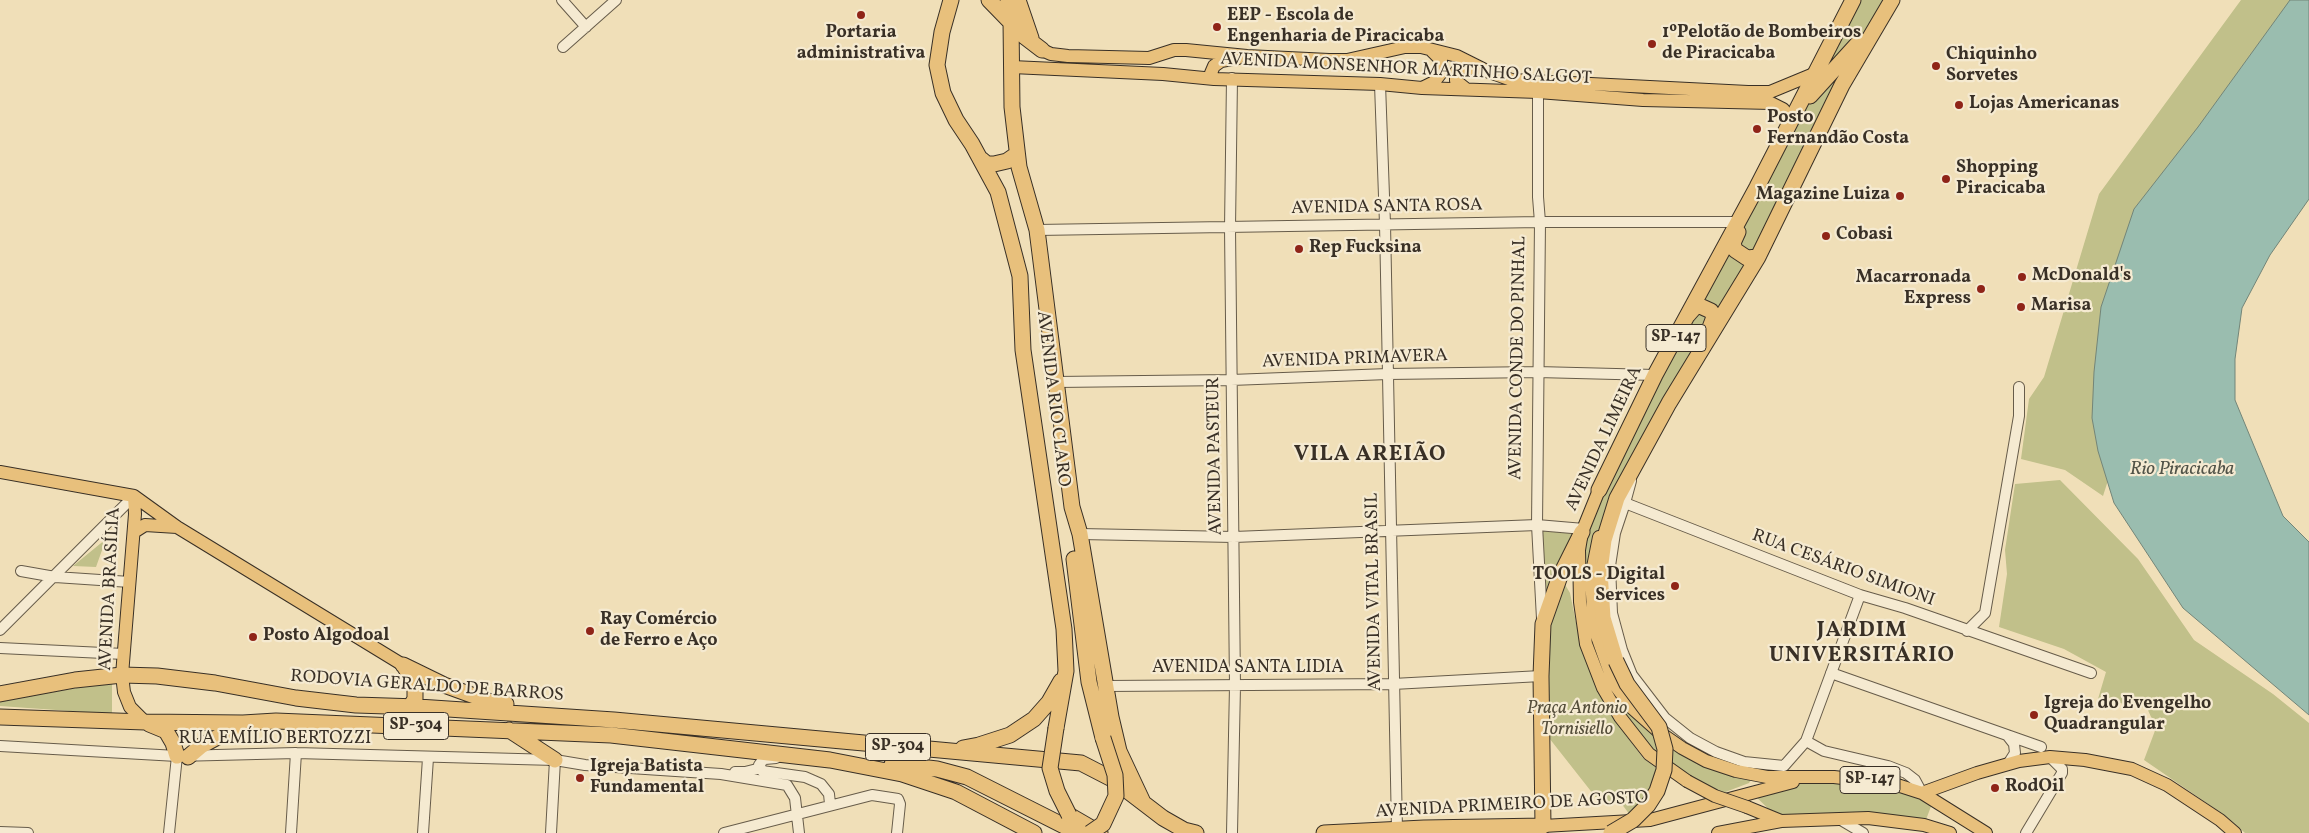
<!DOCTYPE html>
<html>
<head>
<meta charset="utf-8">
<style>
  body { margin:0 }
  canvas { display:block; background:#f0dfb8 }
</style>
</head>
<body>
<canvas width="2309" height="833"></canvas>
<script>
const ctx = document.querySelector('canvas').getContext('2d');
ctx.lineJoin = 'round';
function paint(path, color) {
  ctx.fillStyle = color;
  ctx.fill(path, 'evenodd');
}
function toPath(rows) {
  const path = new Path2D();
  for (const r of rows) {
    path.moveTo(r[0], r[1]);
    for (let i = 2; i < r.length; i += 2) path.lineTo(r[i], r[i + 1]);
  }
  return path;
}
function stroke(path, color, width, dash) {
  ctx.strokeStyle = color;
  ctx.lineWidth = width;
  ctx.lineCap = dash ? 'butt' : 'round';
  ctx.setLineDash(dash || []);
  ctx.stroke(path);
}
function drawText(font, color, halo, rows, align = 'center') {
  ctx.font = font + ' Vollkorn,serif';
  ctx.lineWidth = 4.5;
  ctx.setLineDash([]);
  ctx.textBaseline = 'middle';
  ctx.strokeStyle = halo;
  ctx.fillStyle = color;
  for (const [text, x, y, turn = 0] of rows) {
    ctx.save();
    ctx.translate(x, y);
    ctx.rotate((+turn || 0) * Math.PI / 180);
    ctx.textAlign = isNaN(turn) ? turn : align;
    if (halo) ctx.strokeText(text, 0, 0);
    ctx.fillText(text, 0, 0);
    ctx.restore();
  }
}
const green = toPath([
  [1853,0,1892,0,1608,515,1602,654,1682,748,1753,776,1749,783,1715,796,1657,762,1620,717,1586,644,1582,532],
  [2241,0,2291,0,2241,68,2103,496,2065,470,2021,459,2029,399,2044,377,2099,194],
  [2060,480,2138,559,2194,640,2273,694,2309,723,2309,833,2245,833,2227,817,2144,760,2156,728,2147,708,2098,699,2106,672,2064,649,1999,627,2007,574,2005,550,2015,484],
  [1537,526,1576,532,1560,576,1570,593,1579,637,1613,718,1643,758,1663,773,1633,819,1621,803,1601,804,1542,729],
  [106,539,96,567,73,566],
  [112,682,112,714,0,706,0,701],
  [1817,776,1872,780,1933,801,1924,825,1781,821,1751,792]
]);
const water = toPath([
  [2290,0,2309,0,2309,199,2270,255,2242,308,2235,359,2235,400,2283,516,2309,542,2309,715,2183,608,2114,503,2098,451,2092,418,2094,372,2101,307,2134,209,2198,127,2290,0]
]);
const minor = toPath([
  [562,0,586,27],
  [563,47,616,0],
  [1232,78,1230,228,1235,686,1232,833],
  [1380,84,1385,224,1397,830],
  [1538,92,1538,197,1540,222,1537,525,1542,619],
  [1037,230,1540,222,1738,222],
  [1056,382,1231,380,1388,374,1537,372,1655,375],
  [1631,481,1625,503,1860,595,1905,608,2091,673],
  [1625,503,1615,533,1610,566,1612,613,1622,650,1632,675,1665,718,1690,738,1716,752,1744,762,1784,766,1806,741,1860,595],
  [1080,534,1234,537,1537,525,1584,529],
  [21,571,55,577,130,582],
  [0,630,134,496],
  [1967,631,1985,613,2019,416,2019,387],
  [0,648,124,654],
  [1831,673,2041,747],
  [1106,686,1393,684,1541,676],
  [2007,735,2014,744,2015,753,2008,764],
  [1806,741,1824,751,1888,766,1906,773,1915,780,1922,793],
  [0,746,177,756,296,753,555,760,585,765,721,774,787,785,795,798,799,833],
  [776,758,765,759,762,761,759,765,762,771,805,777,821,784,829,794,830,804],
  [735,772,745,772,761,768],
  [1841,820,1863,833],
  [0,832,28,833],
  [169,833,177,756],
  [291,833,296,753],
  [423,833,428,758],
  [551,833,555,760],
  [724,833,872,795,898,799,900,804,897,833],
  [2026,833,2062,773,2062,769,2050,757]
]);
const major = toPath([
  [1042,50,1051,54,1068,56,1149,58,1174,50,1186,50,1247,56,1329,60,1347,60,1405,47,1421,47,1457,56,1489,72,1512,80,1748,92,1770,92,1816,73],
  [1012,67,1163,74,1214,79,1380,84,1422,88,1538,92,1643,100,1771,103,1783,109,1792,120],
  [1214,79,1211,73,1214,66,1221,61,1238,58],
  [1422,88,1434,82,1441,73,1441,60,1432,51],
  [1466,89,1456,81,1456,72,1460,67,1477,69],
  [0,472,134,496,177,527,403,665],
  [1599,490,1582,532,1579,550,1580,602,1586,644,1603,688,1620,717,1649,754,1687,781],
  [134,496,135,514,122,675,124,692,130,707,145,722],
  [134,532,145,525,177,527],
  [1599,537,1591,577,1594,628,1614,684,1632,708,1659,732,1682,748,1706,761,1736,771,1767,777,1834,777,1894,784,1922,793,1986,833],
  [1922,793,1977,773,2019,761,2050,757,2085,760,2132,769,2167,785,2220,820,2235,833],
  [1747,807,1781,821],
  [1543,826,1650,820,1793,782],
  [1718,833,1781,821,1868,818,1924,825,1950,833]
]);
const highway = toPath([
  [951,0,942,32,937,65,943,93,956,120,972,144,998,192,1020,276,1023,350,1064,629,1066,671,1056,728],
  [989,0,1025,37,1042,50],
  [1008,0,1011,21,1012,107,1019,167,1037,230,1072,507,1080,534,1111,717,1119,751,1142,800],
  [1018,0,1031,38],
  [1810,96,1860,41],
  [981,159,987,164,994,164,1007,161,1017,154],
  [1738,232,1733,243,1735,250,1747,258,1758,257],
  [1688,315,1695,307,1700,306,1711,311,1714,317,1708,333],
  [1599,490,1655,375,1757,187,1853,0],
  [1074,559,1089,682,1103,738],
  [1616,661,1603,618,1600,571,1604,540,1617,498,1669,403,1758,257,1842,85,1892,0],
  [403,665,444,685,491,702,506,704],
  [404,666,413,680,415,690,415,699,407,712],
  [0,694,75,680,122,675,157,676,215,683,296,698,356,705,418,707,614,720,1081,763,1112,779,1163,818,1184,830,1196,833],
  [0,717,145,722,243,723,276,721,611,735,830,760,902,774,956,792,1034,833],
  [149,724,166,731,173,743,177,756],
  [509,730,555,760],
  [963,748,979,745,1010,735,1034,719,1049,702,1061,681],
  [188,757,201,746,242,724],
  [892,764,937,769,967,777,1078,833],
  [1069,815,1100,833],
  [1324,833,1424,828,1543,826,1541,676,1543,624,1560,576,1582,532]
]);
const majorBridge = toPath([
  [1687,781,1715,796,1747,807]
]);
const highwayBridge = toPath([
  [1056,728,1050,768,1057,791,1069,815],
  [1090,833,1103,824,1116,796,1115,775,1103,738],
  [1611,833,1633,820,1648,805,1657,791,1664,770,1665,749,1659,727,1627,684,1616,661]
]);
const markers = [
  [861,15,5,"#8f2418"],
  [1217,27,5,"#8f2418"],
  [1652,44,5,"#8f2418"],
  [1936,66,5,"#8f2418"],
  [1959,105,5,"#8f2418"],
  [1757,129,5,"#8f2418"],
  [1946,179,5,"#8f2418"],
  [1900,196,5,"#8f2418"],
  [1826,236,5,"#8f2418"],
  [1299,249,5,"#8f2418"],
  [2022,277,5,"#8f2418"],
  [1981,289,5,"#8f2418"],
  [2021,307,5,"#8f2418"],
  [1675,586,5,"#8f2418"],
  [590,631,5,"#8f2418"],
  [253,637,5,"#8f2418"],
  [2034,715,5,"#8f2418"],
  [580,778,5,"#8f2418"],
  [1995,788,5,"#8f2418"]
];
const shields = [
  [1676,338,60],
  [416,726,65],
  [898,747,65],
  [1870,780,60]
];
const shieldNames = [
  ["SP-147",1676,338],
  ["SP-304",416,726],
  ["SP-304",898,747],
  ["SP-147",1870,780]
];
const poiNames = [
  ["EEP - Escola de",1227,17],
  ["Engenharia de Piracicaba",1227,38],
  ["Portaria",861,34,"center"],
  ["administrativa",861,55,"center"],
  ["1ºPelotão de Bombeiros",1662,34],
  ["de Piracicaba",1662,55],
  ["Chiquinho",1946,56],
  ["Sorvetes",1946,77],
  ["Lojas Americanas",1969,105],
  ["Posto",1767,119],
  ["Fernandão Costa",1767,140],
  ["Shopping",1956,169],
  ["Piracicaba",1956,190],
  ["Magazine Luiza",1890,196,"right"],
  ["Cobasi",1836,236],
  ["Rep Fucksina",1309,249],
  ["McDonald's",2032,277],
  ["Macarronada",1971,279,"right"],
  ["Express",1971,300,"right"],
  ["Marisa",2031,307],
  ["TOOLS - Digital",1665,576,"right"],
  ["Services",1665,597,"right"],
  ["Ray Comércio",600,621],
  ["de Ferro e Aço",600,642],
  ["Posto Algodoal",263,637],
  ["Igreja do Evengelho",2044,705],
  ["Quadrangular",2044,726],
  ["Igreja Batista",590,768],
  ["Fundamental",590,789],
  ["RodOil",2005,788]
];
const streetNames = [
  ["AVENIDA MONSENHOR MARTINHO SALGOT",1406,70,3],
  ["AVENIDA SANTA ROSA",1387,208,-1],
  ["AVENIDA CONDE DO PINHAL",1519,358,-89],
  ["AVENIDA PRIMAVERA",1355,360,-2],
  ["AVENIDA RIO CLARO",1052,399,83],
  ["AVENIDA LIMEIRA",1605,439,-65],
  ["AVENIDA PASTEUR",1216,456,-91],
  ["RUA CESÁRIO SIMIONI",1843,569,20],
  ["AVENIDA BRASÍLIA",111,589,-87],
  ["AVENIDA VITAL BRASIL",1375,592,-91],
  ["AVENIDA SANTA LIDIA",1248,669],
  ["RODOVIA GERALDO DE BARROS",427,687,4],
  ["RUA EMÍLIO BERTOZZI",275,740],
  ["AVENIDA PRIMEIRO DE AGOSTO",1512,806,-3]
];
const parkNames = [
  ["Praça Antonio",1577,710],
  ["Tornisiello",1577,731]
];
const waterNames = [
  ["Rio Piracicaba",2182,471]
];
const districtNames = [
  ["VILA AREIÃO",1370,456],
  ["JARDIM",1862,632],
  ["UNIVERSITÁRIO",1862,657]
];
paint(green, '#c1c08a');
paint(water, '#9abdaf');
stroke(water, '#738578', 1);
stroke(minor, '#675c4a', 12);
stroke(major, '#393026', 14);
stroke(highway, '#393026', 17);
stroke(minor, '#f5ead1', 10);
stroke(major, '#e8c07c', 12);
stroke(highway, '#e8c07c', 15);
stroke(majorBridge, '#393026', 14, []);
stroke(highwayBridge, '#393026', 17, []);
stroke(majorBridge, '#e8c07c', 12);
stroke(highwayBridge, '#e8c07c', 15);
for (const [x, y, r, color] of markers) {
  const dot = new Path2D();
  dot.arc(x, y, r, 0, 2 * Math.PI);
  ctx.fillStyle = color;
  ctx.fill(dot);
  stroke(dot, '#f5ead1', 2);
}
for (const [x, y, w] of shields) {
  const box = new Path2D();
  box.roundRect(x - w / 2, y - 13.5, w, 27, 4);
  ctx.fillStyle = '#f5ead1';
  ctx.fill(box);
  stroke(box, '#393026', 1);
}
drawText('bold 16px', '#393026', null, shieldNames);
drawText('bold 18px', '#393026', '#f5ead1', poiNames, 'left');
drawText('18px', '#393026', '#f5ead1', streetNames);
drawText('italic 18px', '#544d3a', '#f5ead1', parkNames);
drawText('italic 19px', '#515348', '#f5ead1', waterNames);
ctx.letterSpacing = '1px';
drawText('bold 22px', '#393026', '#f5ead1', districtNames);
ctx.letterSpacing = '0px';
</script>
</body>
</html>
